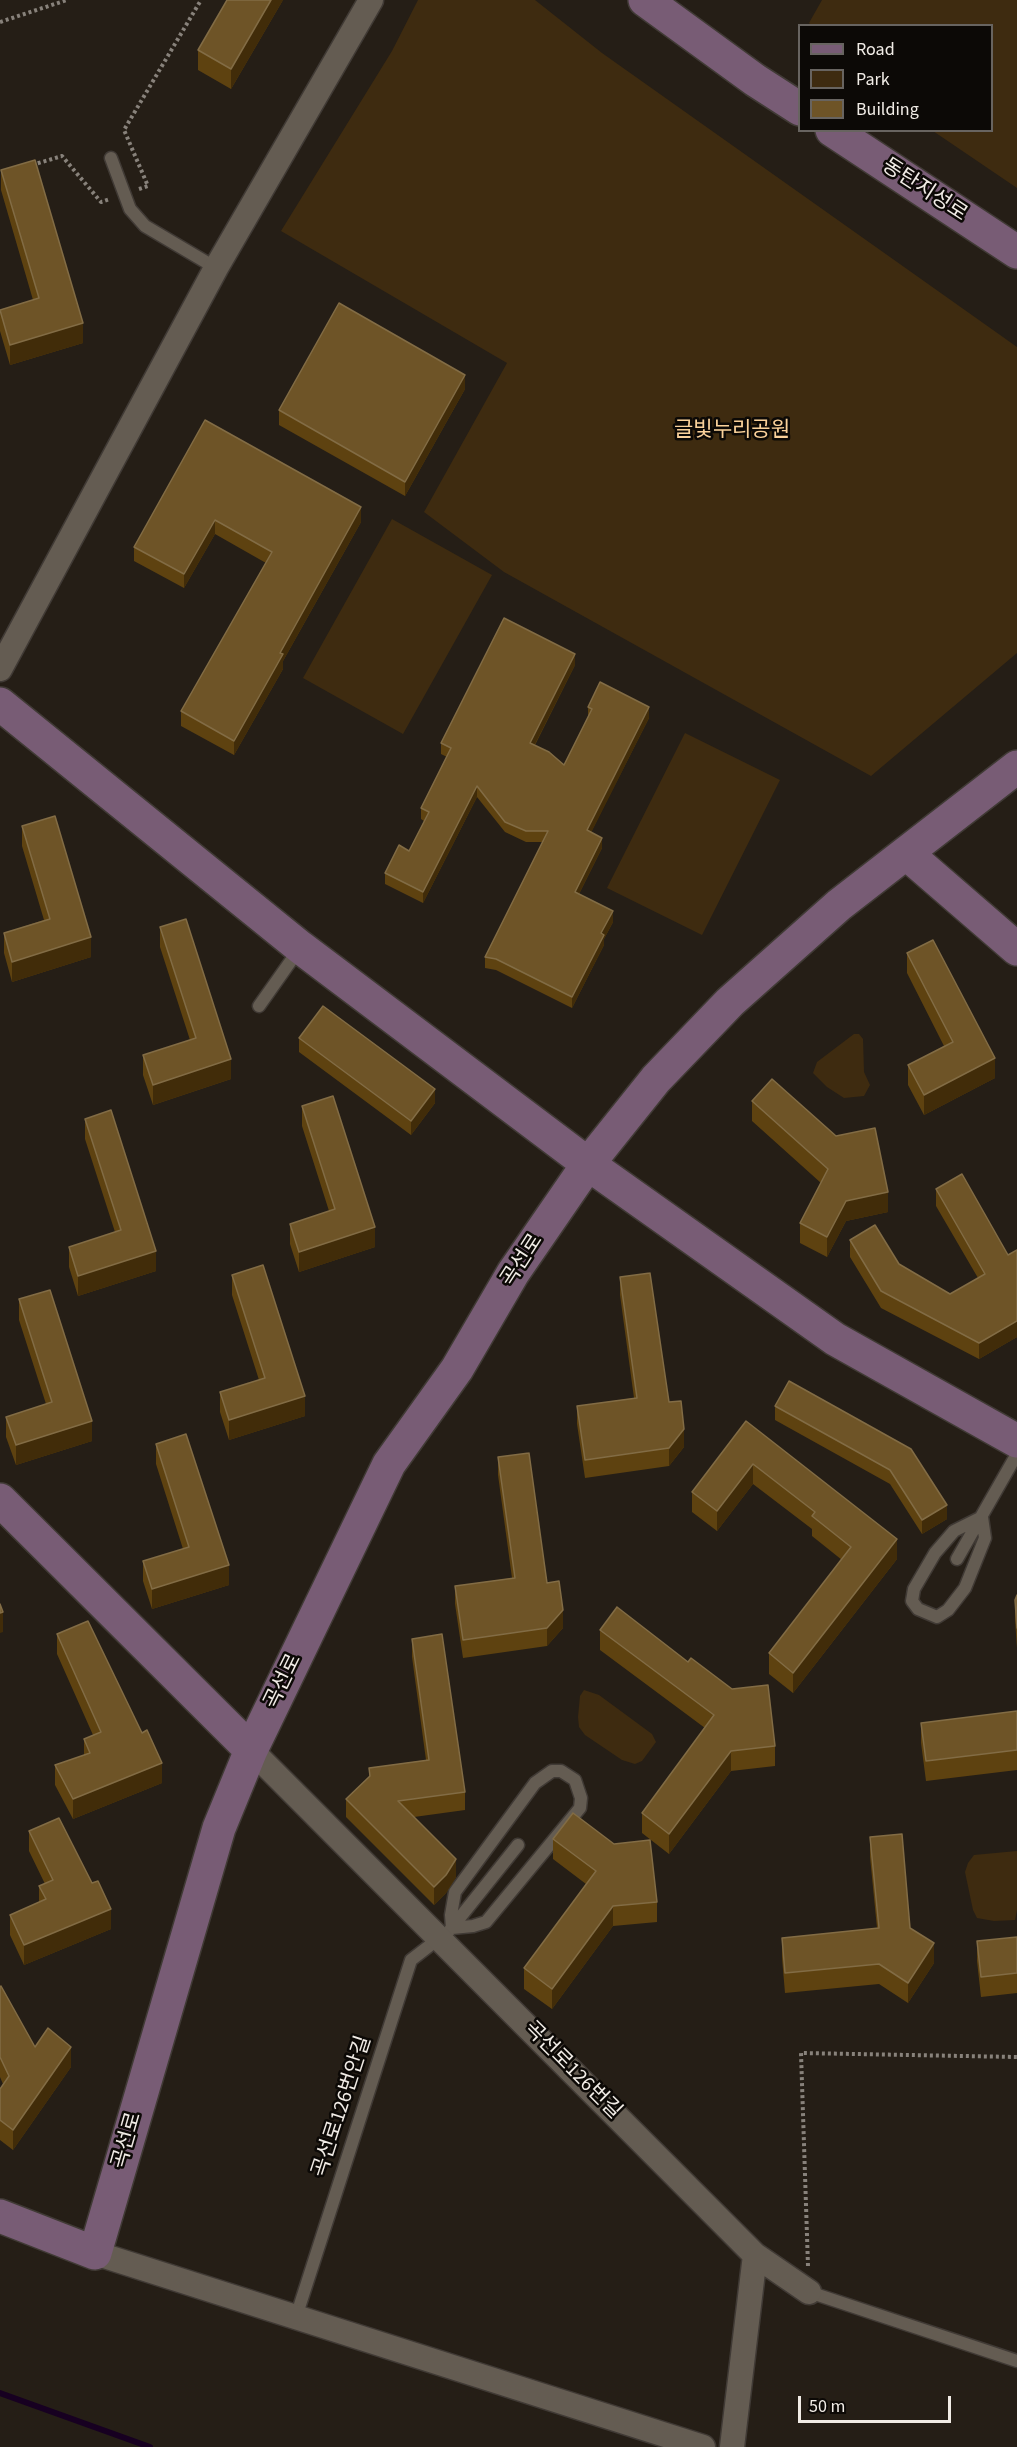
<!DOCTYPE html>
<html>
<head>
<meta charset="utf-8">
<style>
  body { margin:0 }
  #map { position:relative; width:1017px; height:2447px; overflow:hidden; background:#251e16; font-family:"Source Sans 3",sans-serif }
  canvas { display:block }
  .legend { position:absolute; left:798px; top:24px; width:195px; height:108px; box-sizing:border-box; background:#0c0906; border:2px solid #686460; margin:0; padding:8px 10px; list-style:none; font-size:18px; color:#f1ece6 }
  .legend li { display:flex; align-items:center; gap:12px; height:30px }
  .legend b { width:30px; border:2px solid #686460 }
  .scale { position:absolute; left:798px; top:2396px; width:153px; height:27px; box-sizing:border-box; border:3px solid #f1ece6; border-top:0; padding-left:8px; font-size:18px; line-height:21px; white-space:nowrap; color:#f1ece6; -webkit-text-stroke:4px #0c0906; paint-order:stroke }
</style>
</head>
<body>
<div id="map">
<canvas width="1017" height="2447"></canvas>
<ul class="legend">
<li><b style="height:8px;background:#785c75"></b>Road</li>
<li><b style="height:16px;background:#3e2b10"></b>Park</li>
<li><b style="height:16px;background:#6e5427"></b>Building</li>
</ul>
<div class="scale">50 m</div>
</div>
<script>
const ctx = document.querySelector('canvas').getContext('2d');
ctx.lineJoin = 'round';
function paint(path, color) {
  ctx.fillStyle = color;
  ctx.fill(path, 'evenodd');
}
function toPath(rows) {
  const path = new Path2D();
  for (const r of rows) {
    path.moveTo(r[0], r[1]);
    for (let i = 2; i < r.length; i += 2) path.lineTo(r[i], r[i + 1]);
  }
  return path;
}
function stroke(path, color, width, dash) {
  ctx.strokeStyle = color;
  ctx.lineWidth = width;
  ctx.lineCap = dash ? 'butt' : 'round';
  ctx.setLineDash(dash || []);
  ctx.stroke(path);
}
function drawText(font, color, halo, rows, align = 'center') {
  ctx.font = font + ' "Source Sans 3","Noto Sans KR",sans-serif';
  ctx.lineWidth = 5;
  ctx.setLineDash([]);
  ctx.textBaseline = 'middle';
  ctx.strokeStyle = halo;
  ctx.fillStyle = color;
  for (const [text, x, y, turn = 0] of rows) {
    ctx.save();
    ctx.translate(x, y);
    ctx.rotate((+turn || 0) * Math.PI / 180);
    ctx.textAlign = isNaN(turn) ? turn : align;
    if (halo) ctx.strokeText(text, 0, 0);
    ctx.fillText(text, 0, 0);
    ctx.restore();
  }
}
const green = toPath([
  [418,0,535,0,602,53,1017,347,1017,653,871,776,504,572,424,512,507,363,281,231,392,51],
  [822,0,1017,0,1017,188,933,131,992,130,992,26,811,25,809,23],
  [392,519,492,575,403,734,303,678],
  [685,733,780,780,702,935,607,888],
  [854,1034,859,1034,863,1039,864,1072,870,1085,864,1096,844,1098,827,1087,813,1073,817,1062],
  [584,1690,599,1695,652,1734,656,1742,642,1761,635,1764,622,1760,585,1735,579,1727,578,1717,580,1696],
  [1017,1851,1017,1910,1015,1920,994,1921,977,1918,973,1910,965,1872,968,1863,974,1855]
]);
const stream = toPath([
  [0,2393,150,2447]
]);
const path = toPath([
  [0,22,67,0],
  [32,165,62,156,101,202,110,199],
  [139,189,148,186,124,130,201,0],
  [808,2266,801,2053,1017,2057]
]);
const lane = toPath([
  [111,158,130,209,145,226,216,268],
  [259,1006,300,948],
  [982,1517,985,1538,965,1588,948,1610,937,1617,918,1609,912,1601,914,1589,935,1553,954,1531,982,1517],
  [957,1559,1017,1454],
  [552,1771,561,1771,575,1780,581,1798,580,1808,486,1922,473,1926,452,1928,451,1915,455,1892,535,1783,552,1771],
  [450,1930,518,1845],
  [809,2292,1017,2361],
  [296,2317,411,1960,442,1936]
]);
const street = toPath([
  [0,669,216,268,371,0],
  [251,1750,755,2255,732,2447],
  [95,2253,703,2447],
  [755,2255,809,2292]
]);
const secondary = toPath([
  [645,0,755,80,800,109],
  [832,130,1017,252],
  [0,704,300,947,588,1164,835,1339,1017,1441],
  [1017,767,906,853,1017,949],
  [0,1500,251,1750],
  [0,2216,95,2253,219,1828,251,1750,389,1464,457,1369,513,1273,588,1164,656,1079,730,1002,839,905,906,853]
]);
const wall = toPath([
  [283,0,231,89,198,70,198,50],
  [1,170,83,343,10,365,0,331,0,310,33,300,1,190],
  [465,389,405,496,279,425,279,410],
  [205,420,361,522,283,661,283,669,234,755,181,726,181,711,266,563,215,534,184,588,134,561,134,547],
  [575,665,535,745,564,765,588,717,588,707,649,718,591,832,602,848,579,894,613,922,604,939,604,945,572,1008,496,970,485,968,485,957,543,842,526,842,505,832,477,797,423,903,385,884,385,873,409,851,424,821,421,819,421,808,447,757,441,754,441,743],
  [22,826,91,957,12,982,4,953,4,933,44,920,22,846],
  [160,927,231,1079,153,1105,143,1075,143,1055,190,1040,160,947],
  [907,953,995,1078,924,1115,908,1085,908,1065,944,1046,907,973],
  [299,1038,435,1103,411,1135,299,1052],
  [752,1101,888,1212,846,1221,827,1257,800,1243,800,1223,821,1183,752,1121],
  [302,1106,375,1247,299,1272,290,1244,290,1224,329,1211,302,1126],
  [85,1119,156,1271,78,1296,69,1267,69,1247,115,1232,85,1139],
  [936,1189,1008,1255,1017,1250,1017,1337,979,1359,881,1308,850,1257,850,1240,899,1264,950,1294,978,1278,936,1206],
  [232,1275,305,1416,229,1440,220,1412,220,1392,259,1380,232,1295],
  [620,1277,669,1402,684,1447,669,1466,585,1478,577,1424,577,1406,634,1398,620,1295],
  [19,1299,92,1441,16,1465,6,1437,6,1417,46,1404,19,1320],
  [789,1381,947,1519,922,1534,890,1484,775,1420,775,1406],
  [746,1421,897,1559,793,1693,769,1674,769,1653,842,1560,812,1536,812,1529,753,1484,717,1531,692,1512,692,1492],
  [156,1444,229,1585,152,1609,143,1581,143,1561,183,1549,156,1464],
  [498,1457,547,1583,563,1628,547,1646,463,1658,455,1604,455,1586,512,1578,498,1475],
  [1017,1595,1017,1648,1015,1620,1015,1600],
  [600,1630,775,1746,775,1766,731,1771,669,1854,642,1833,642,1813,705,1728,600,1650],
  [57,1634,162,1783,73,1819,55,1785,55,1765,84,1755,84,1739,93,1735,57,1654],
  [412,1639,465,1792,465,1810,414,1817,456,1877,446,1893,434,1905,346,1817,346,1799,369,1777,369,1768,426,1760,412,1657],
  [1017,1711,1017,1770,926,1781,921,1743,921,1723],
  [29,1831,111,1929,24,1965,10,1935,10,1915,39,1902,39,1886,45,1884,29,1851],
  [870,1837,910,1928,934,1963,908,2003,879,1984,785,1993,782,1958,782,1938,877,1928,870,1857],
  [553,1839,657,1902,657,1922,613,1926,552,2009,524,1989,524,1968,586,1884,553,1859],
  [1017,1937,1017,1993,981,1997,977,1961,977,1941],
  [0,1987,35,2047,71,2067,13,2150,0,2140,0,2089,3,2084,0,2077]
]);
const shadedWall = toPath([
  [271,0,283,0,231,89,231,69],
  [83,323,83,343,10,365,10,345],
  [465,375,465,389,405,496,405,482],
  [361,507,361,522,283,661,283,669,234,755,234,741,280,653],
  [215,520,215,534,184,588,184,574],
  [575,654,575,665,530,754,530,743],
  [649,707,649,718,587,841,587,830],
  [477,786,477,797,423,903,423,892],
  [602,838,602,848,575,902,575,892],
  [613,911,613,922,604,939,604,945,572,1008,572,997,601,933],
  [91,937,91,957,12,982,12,962],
  [995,1058,995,1078,924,1115,924,1095],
  [231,1059,231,1079,153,1105,153,1085],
  [435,1089,435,1103,411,1135,411,1121],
  [888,1192,888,1212,846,1221,827,1257,827,1237,846,1201],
  [375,1227,375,1247,299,1272,299,1252],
  [156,1251,156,1271,78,1296,78,1276],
  [1017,1321,1017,1337,979,1359,979,1343],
  [305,1396,305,1416,229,1440,229,1420],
  [92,1421,92,1441,16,1465,16,1445],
  [684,1429,684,1447,669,1466,669,1448],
  [753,1464,753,1484,717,1531,717,1511],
  [947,1505,947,1519,922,1534,922,1520],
  [897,1539,897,1559,793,1693,793,1673],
  [229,1565,229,1585,152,1609,152,1589],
  [563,1610,563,1628,547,1646,547,1628],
  [3,1612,3,1632,0,1633,0,1613],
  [731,1751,731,1771,669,1854,669,1834],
  [162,1763,162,1783,73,1819,73,1799],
  [456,1859,456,1877,446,1893,434,1905,434,1887],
  [613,1906,613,1926,552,2009,552,1989],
  [111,1909,111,1929,24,1965,24,1945],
  [934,1943,934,1963,908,2003,908,1983],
  [71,2047,71,2067,13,2150,13,2130]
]);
const building = toPath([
  [227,0,271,0,231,69,198,50,227,0],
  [35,160,83,323,10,345,0,310,39,298,1,170,35,160],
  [339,303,465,375,405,482,279,410,339,303],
  [205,420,361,507,280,653,283,654,234,741,181,711,272,552,215,520,184,574,134,547,205,420],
  [504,618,575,654,530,743,549,752,564,765,592,709,588,707,600,682,649,707,587,830,602,838,575,892,613,911,601,933,604,935,572,997,496,959,485,957,548,831,526,831,505,822,477,786,423,892,385,873,399,845,409,851,429,812,421,808,451,748,441,743,504,618],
  [55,816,91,937,12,962,4,933,50,919,22,826,55,816],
  [186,919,231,1059,153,1085,143,1055,196,1038,160,927,186,919],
  [933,940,995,1058,924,1095,908,1065,953,1042,907,953,933,940],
  [323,1006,435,1089,411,1121,299,1038,323,1006],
  [772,1079,836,1136,875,1128,888,1192,846,1201,827,1237,800,1223,828,1169,752,1101,772,1079],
  [333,1096,375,1227,299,1252,290,1224,335,1209,302,1106,333,1096],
  [111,1110,156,1251,78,1276,69,1247,121,1230,85,1119,111,1110],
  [962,1174,1008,1255,1017,1250,1017,1321,979,1343,881,1291,850,1240,875,1225,899,1264,950,1294,985,1274,936,1189,962,1174],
  [263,1265,305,1396,229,1420,220,1392,265,1378,232,1275,263,1265],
  [650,1273,669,1402,681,1401,684,1429,669,1448,585,1460,577,1406,637,1398,620,1277,650,1273],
  [50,1290,92,1421,16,1445,6,1417,52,1402,19,1299,50,1290],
  [789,1381,911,1449,947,1505,922,1520,890,1470,775,1406,789,1381],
  [746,1421,897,1539,793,1673,769,1653,851,1547,812,1516,815,1512,753,1464,717,1511,692,1492,746,1421],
  [186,1434,229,1565,152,1589,143,1561,189,1547,156,1444,186,1434],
  [529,1453,547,1583,559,1581,563,1610,547,1628,463,1640,455,1586,515,1578,498,1457,529,1453],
  [1017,1595,1017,1628,1015,1600,1017,1595],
  [0,1604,3,1612,0,1613,0,1604],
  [617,1607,688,1662,691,1658,732,1689,768,1685,775,1746,731,1751,669,1834,642,1813,714,1715,600,1630,617,1607],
  [88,1621,142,1733,147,1730,162,1763,73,1799,55,1765,90,1753,84,1739,101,1732,57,1634,88,1621],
  [442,1634,465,1792,398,1801,456,1859,446,1875,434,1887,346,1799,370,1776,369,1768,429,1760,412,1639,442,1634],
  [1017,1711,1017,1750,926,1761,921,1723,1017,1711],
  [573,1813,614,1844,650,1840,657,1902,613,1906,552,1989,524,1968,596,1871,553,1839,573,1813],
  [59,1818,92,1883,98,1881,111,1909,24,1945,10,1915,46,1899,39,1886,53,1880,29,1831,59,1818],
  [902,1834,910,1928,934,1943,908,1983,879,1964,785,1973,782,1938,879,1928,870,1837,902,1834],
  [1017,1937,1017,1973,981,1977,977,1941,1017,1937],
  [1,1986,35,2047,48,2028,71,2047,13,2130,0,2120,0,2089,9,2076,0,2057,0,1987,1,1986]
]);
const streetNames = [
  ["동탄지성로",924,191,33],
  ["곡선로",523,1261,-57],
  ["곡선로",284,1682,-64],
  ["곡선로126번길",572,2071,45],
  ["곡선로126번안길",343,2107,-72],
  ["곡선로",128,2141,-74]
];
const parkNames = [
  ["글빛누리공원",732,431]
];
paint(green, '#3e2b10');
stroke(stream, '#170021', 6);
stroke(lane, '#403a35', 15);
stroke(street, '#403a35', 27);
stroke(secondary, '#403a35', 36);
stroke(path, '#88827b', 4, [3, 3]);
stroke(lane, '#645c52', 12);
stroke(street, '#645c52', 24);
stroke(secondary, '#785c75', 33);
paint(wall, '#5e4210');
paint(shadedWall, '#412c09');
paint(building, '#6e5427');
stroke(building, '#826c45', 1.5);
drawText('21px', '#f1ece6', '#0c0906', streetNames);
drawText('21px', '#fad19a', '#0c0906', parkNames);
</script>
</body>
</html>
